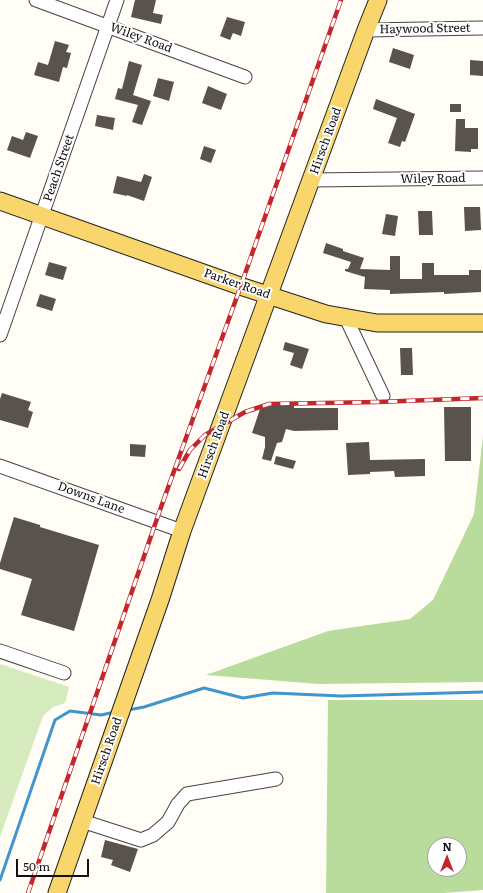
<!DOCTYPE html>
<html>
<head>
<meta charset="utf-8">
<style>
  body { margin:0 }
  #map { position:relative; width:483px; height:893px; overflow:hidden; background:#fffdf5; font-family:Literata,serif }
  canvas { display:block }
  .north { position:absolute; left:427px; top:837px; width:40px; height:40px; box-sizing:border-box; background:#fff; border:1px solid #a0a0a0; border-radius:50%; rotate:0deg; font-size:11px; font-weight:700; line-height:16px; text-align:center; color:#111 }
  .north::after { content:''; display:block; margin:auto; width:14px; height:18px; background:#c4262e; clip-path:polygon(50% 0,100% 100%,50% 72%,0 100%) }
  .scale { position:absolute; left:16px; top:859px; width:73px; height:18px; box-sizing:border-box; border:2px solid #111; border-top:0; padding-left:5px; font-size:12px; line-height:14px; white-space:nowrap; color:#111; -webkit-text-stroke:3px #fff; paint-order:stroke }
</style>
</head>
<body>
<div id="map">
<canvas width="483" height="893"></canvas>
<div class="north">N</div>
<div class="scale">50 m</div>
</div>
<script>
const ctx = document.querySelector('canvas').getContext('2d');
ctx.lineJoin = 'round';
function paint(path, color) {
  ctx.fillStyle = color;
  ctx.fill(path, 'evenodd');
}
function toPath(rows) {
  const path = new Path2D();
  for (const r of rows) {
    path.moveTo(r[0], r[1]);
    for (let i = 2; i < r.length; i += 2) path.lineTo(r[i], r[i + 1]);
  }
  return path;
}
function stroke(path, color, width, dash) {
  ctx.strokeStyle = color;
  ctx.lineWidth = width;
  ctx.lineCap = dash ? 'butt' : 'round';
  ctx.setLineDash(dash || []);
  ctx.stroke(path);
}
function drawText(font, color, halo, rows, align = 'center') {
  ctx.font = font + ' Literata,serif';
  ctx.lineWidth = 4;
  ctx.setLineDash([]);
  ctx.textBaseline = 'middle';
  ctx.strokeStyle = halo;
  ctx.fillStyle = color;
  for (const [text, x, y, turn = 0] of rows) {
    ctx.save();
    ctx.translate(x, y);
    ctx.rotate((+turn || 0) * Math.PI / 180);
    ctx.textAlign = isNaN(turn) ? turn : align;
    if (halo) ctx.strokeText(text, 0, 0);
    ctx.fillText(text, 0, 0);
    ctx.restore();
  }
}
const green = toPath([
  [0,664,69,687,65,703,53,707,43,716,0,837]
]);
const forest = toPath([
  [483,436,483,682,319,684,206,675,328,631,410,619,433,600,474,514],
  [328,700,483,700,483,890,444,893,326,893],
  [435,845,459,845,459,869,435,869]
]);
const stream = toPath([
  [128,710,144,707,204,688,243,698,273,693,341,696,483,692],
  [0,880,55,720,70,711,101,715,115,712]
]);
const building = toPath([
  [135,0,156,0,153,13,163,15,161,24,131,17],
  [227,17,245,22,241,36,233,33,230,40,220,36],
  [55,41,69,45,66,52,71,53,67,68,63,67,59,82,34,75,38,62,48,65],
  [393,48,414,55,410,69,389,62],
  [470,60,483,61,483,76,470,75],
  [129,61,142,65,133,95,151,101,142,125,132,122,138,105,115,99,118,88,122,89],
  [158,78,174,82,169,101,153,96],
  [208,86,227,94,221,110,202,103],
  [376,99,415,114,405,142,402,141,400,147,388,143,397,118,373,109],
  [450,104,461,104,461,112,450,112],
  [97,115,115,118,113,130,95,126],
  [456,119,465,119,465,128,478,128,478,149,471,149,471,152,455,151],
  [26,132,38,136,30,158,7,150,12,136,23,140],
  [204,146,216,150,211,163,200,159],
  [144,174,152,177,144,201,127,195,127,196,113,193,117,176,141,182],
  [464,207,480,207,481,230,465,231],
  [418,211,432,211,433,235,419,235],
  [386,214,398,216,395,236,382,234],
  [326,243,343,249,343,251,364,258,360,269,390,270,390,256,400,256,400,279,422,279,422,263,434,263,434,275,469,275,469,270,481,270,481,292,444,294,444,292,390,294,390,290,364,289,365,277,345,271,345,269,348,269,351,262,323,253],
  [49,262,67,267,63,280,45,275],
  [40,294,56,299,52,311,36,306],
  [285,342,309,349,302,369,290,365,294,353,283,350],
  [400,348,412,348,413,375,401,375],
  [2,393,31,402,28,410,33,412,28,428,0,420,0,399],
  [294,405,294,408,338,408,338,430,294,431,286,429,282,442,277,443,271,461,262,459,265,447,265,437,252,433,260,409,269,406],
  [444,407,471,407,471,461,445,461],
  [369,442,370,460,425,459,425,476,395,477,394,471,370,472,370,474,348,475,346,443],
  [130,444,146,445,145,457,130,456],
  [276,456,296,461,293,469,274,464],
  [14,517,40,525,40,527,99,545,74,631,21,615,32,579,0,569,0,563],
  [105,840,138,849,130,872,111,865,113,860,101,857]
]);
const minor = toPath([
  [36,0,245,77],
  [366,30,483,28],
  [311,180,483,178],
  [346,318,383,396],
  [0,335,117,0],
  [0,466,182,531],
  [0,651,64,673],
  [82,821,141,840,153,835,168,822,178,804,187,794,276,779]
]);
const major = toPath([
  [0,201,240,286,326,314,377,323,483,323],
  [57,893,160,600,182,531,366,30,378,0]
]);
const rail = toPath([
  [179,469,190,450,205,435,245,412,269,404,377,402,483,398],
  [28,893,160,510,239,291,341,0]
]);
const streetNames = [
  ["Haywood Street",425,29,-1],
  ["Wiley Road",141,38,20],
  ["Hirsch Road",326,141,-70],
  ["Peach Street",59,168,-71],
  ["Wiley Road",433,179,-1],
  ["Parker Road",237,284,19],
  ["Hirsch Road",214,445,-70],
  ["Downs Lane",91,498,20],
  ["Hirsch Road",107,751,-71]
];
paint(green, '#d5ebbd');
paint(forest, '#b9dc9c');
stroke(stream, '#3f96cf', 3);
paint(building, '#5a524d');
stroke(minor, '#444', 15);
stroke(major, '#222', 19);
stroke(minor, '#fff', 13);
stroke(major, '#f9d66b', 17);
stroke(rail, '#c4262e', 4.5);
stroke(rail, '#fff', 3, [9]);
drawText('12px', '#111', '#fff', streetNames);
</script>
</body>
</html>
